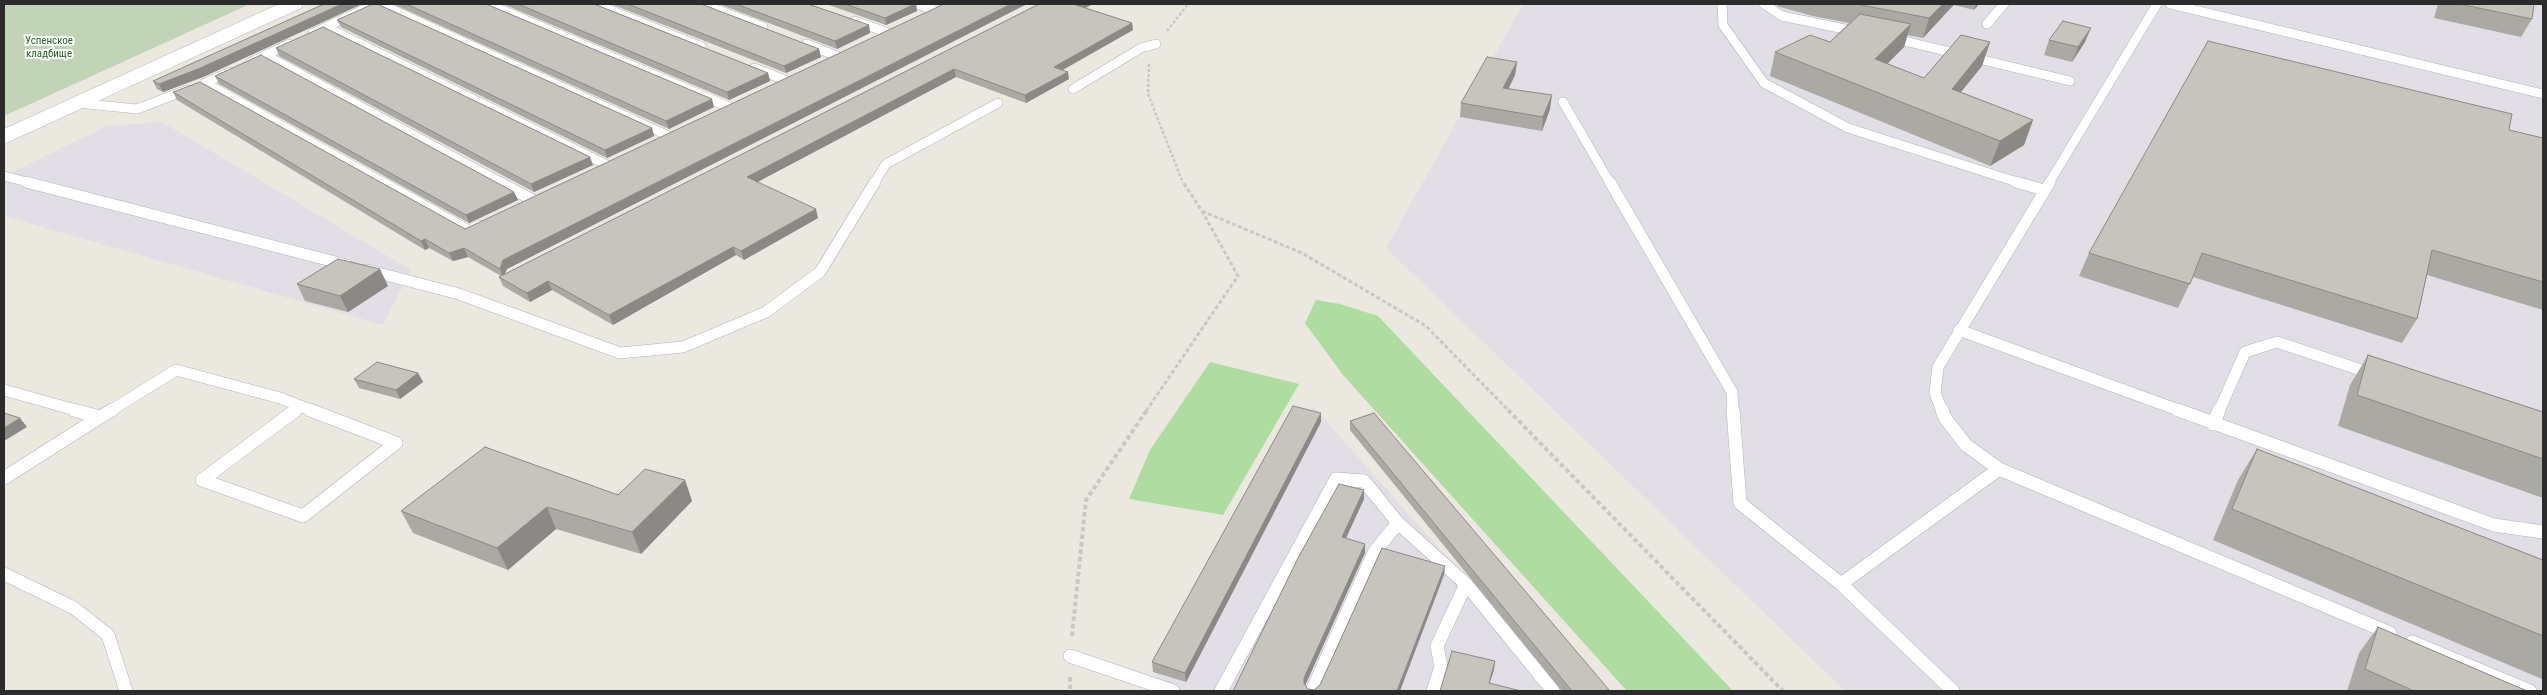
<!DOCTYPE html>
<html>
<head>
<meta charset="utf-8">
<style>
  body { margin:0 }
  #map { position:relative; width:2547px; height:695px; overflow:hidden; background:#ebe8df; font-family:"Roboto Condensed",sans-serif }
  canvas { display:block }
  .frame { position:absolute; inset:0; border:5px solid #2b2b2b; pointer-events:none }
</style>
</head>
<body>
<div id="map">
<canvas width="2547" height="695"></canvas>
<div class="frame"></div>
</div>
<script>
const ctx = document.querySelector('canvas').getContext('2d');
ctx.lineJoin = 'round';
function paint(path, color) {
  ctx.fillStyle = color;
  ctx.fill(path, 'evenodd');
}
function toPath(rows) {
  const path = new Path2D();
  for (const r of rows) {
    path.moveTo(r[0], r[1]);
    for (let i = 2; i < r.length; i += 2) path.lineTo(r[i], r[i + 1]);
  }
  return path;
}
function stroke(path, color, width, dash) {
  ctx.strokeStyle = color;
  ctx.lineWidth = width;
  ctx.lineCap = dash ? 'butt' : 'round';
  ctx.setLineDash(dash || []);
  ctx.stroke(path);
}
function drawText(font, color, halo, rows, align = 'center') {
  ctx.font = font + ' "Roboto Condensed",sans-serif';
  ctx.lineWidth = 4;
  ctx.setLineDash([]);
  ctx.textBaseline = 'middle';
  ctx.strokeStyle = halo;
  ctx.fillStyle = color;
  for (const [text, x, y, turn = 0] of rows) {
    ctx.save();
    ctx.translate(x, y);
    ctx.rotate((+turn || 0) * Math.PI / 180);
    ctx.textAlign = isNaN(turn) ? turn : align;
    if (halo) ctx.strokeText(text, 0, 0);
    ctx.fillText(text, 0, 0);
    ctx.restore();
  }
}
const industrial = toPath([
  [1523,4,2543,4,2543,691,1845,691,1386,248],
  [162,122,411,270,383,325,4,216,4,176,107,126],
  [1313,406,1565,691,1146,691]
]);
const green = toPath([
  [1316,300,1340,304,1378,316,1733,691,1627,691,1343,375,1305,323],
  [1210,362,1299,384,1223,515,1129,499,1150,450]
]);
const cemetery = toPath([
  [4,4,250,4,4,116]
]);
const pathFar2 = toPath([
  [1167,31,1188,4],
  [1149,64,1148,94,1183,183]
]);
const pathFar1 = toPath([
  [1202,211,1302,253,1426,326,1509,411],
  [1146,411,1238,276,1202,211,1183,182]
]);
const path = toPath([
  [1508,410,1783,691],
  [1072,636,1086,500,1147,410],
  [1070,677,1070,691]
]);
const laneFar2 = toPath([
  [380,4,669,136],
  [488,4,729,107],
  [595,4,702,47],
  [702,4,763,27],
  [917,4,934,10],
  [1722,4,1723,25,1764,83,1848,128,2020,183],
  [1764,4,1782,16,1859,32],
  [2170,4,2543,94],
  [855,21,886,32],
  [1987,24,2004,4],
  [326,27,607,165],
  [313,33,376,4],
  [1892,38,2070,81],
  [806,44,837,56],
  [265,55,502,183],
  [251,62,289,44],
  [754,68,785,80],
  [230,72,205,83,384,183],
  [1073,89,1141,48,1156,44],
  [1563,102,1610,183],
  [77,103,137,109,187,90],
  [4,176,31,183],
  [874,183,886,164,998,103],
  [2049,183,2157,4]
]);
const laneFar1 = toPath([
  [26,182,347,265],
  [381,182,469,231,479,226],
  [499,182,533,200],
  [1610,182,1732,392,1733,411],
  [2016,182,2044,190],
  [367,270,459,294,620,353,683,347,766,312,820,272,875,182],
  [1959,330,2181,411],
  [4,390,79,411],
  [110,411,176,370,280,398,313,411],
  [294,411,301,406],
  [1942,411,1935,393,1938,367,2050,182],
  [2219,411,2245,352,2277,342,2373,374]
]);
const lane = toPath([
  [296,410,202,480,303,516,396,443],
  [310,410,396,443],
  [1733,410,1740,503,1841,584,1953,691],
  [1942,410,1945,418,1966,445,1999,469,2390,633],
  [2178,410,2494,525,2543,532],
  [100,417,112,410],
  [2213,424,2219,410],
  [4,478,100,417,74,410],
  [4,574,74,608,108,635,126,691],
  [1841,584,1999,469],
  [2412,642,2530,691],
  [1070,656,1173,691],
  [1221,691,1336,479,1364,481,1398,523,1466,584,1553,691],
  [1312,691,1375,551,1398,523],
  [1433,691,1441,667,1437,646,1466,584]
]);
const secondary = toPath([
  [279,4,303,4,301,8,4,144,4,129,279,4]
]);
const wall = toPath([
  [324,4,362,4,203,77,163,92,157,89,153,81],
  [393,4,486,4,714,107,669,129],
  [503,4,594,4,768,73,770,81,729,100],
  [611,4,701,4,821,57,786,73],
  [719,4,808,4,869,25,870,33,837,49],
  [826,4,916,4,917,11,886,25],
  [1039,4,1093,4,1085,8,1132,23,1133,30,1063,70,1069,79,1026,103,956,77,757,182,818,218,744,260,736,255,613,325,552,290,530,302,503,286,499,277,501,276,468,257,453,261,429,248,425,250,177,100,173,92,465,229,689,176,507,269,504,275],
  [1775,4,1979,4,1974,10,1954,5,1923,38,1907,35,1904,47,1887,64,1924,78,1990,42,1982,66,1961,92,2033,120,2024,145,1990,166,1770,76,1775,52,1830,42,1849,23,1813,16,1780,7],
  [2438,4,2534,4,2532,19,2521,37,2434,18],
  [337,20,652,128,654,136,607,158,341,27],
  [2049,40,2085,42,2072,62,2044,55],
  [276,48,593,165,534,192,279,56],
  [1517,62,1515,75,1509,88,1550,109,1542,131,1460,117,1461,103],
  [215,76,514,192,518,200,469,223,219,84],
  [2509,130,2543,138,2543,310,2427,275,2417,319,2402,343,2193,277,2178,308,2079,276,2089,253],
  [297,284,388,286,348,312,305,301],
  [2368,355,2543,412,2543,498,2338,426,2350,385],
  [418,373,423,382,400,399,359,388,354,379],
  [1350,421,1610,691,1562,691,1350,430],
  [1321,422,1186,682,1153,672,1152,662],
  [2257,449,2543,560,2543,678,2542,679,2213,540,2238,480],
  [685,480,692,501,641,554,556,529,508,570,413,533,401,511,618,495],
  [2378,627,2527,691,2347,691,2359,653]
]);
const shadedWall = toPath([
  [342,4,362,4,203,77,163,92,159,84],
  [915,4,916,4,917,11,886,25,885,18],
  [1011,4,1027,4,507,269,503,278,500,269,503,260],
  [1078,4,1093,4,1076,13,1076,5],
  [1943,4,1954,4,1923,38,1929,18],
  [1976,4,1979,4,1974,10],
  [1132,23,1133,30,1055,74,1054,67],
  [1911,24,1904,47,1868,83,1875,59],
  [869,25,870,33,837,49,835,41],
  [2091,28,2085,42,2072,62,2078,47],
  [1990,42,1982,66,1944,113,1952,89],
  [819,49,821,57,786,73,784,66],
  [1517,62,1515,75,1502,101,1503,88],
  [954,69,956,77,750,186,747,177],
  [1068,72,1069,79,1026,103,1025,95],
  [768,73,770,81,729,100,727,92],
  [1552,95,1550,109,1542,131,1543,117],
  [712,99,714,107,669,129,666,121],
  [2033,120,2024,145,1990,166,2000,141],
  [652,128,654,136,607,158,605,150],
  [590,157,593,165,534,192,531,184],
  [514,192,518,200,469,223,466,215],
  [816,209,818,218,744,260,741,251],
  [425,239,429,248,425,250,421,241],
  [733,247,736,255,613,325,609,315],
  [464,248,468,257,453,261,449,253],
  [380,269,388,286,348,312,340,296],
  [548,281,552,290,530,302,527,293],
  [418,373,423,382,400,399,396,390],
  [1321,413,1321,422,1186,682,1185,673],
  [20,418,27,427,4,441,4,428],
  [685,480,692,501,641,554,632,532],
  [1364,490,1364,499,1342,547,1342,537],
  [547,507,556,529,508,570,497,548],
  [1365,544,1365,553,1304,688,1304,678],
  [1445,566,1444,575,1400,691,1397,691],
  [1495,661,1494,670,1487,691,1489,683]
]);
const building = toPath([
  [324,4,342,4,198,69,159,84,153,81,324,4],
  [373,4,377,4,652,128,605,150,337,20,373,4],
  [406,4,486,4,712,99,666,121,406,4],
  [518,4,594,4,768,73,727,92,518,4],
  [628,4,701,4,819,49,784,66,628,4],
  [736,4,808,4,869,25,835,41,736,4],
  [845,4,915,4,885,18,845,4],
  [944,4,1011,4,503,260,500,269,464,248,449,253,425,239,421,241,173,92,200,82,465,229,944,4],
  [1039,4,1078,4,1076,5,1132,23,1054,67,1068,72,1025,95,954,69,747,177,816,209,741,251,733,247,609,315,548,281,527,293,499,277,1039,4],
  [1856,4,1943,4,1929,18,1856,4],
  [2459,4,2534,4,2532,19,2459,4],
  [1860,14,1911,24,1875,59,1924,78,1961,35,1990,42,1952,89,2033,120,2000,141,1775,52,1810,35,1830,42,1860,14],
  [2063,21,2091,28,2078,47,2049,40,2063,21],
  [323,27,590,157,531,184,276,48,323,27],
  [2208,41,2512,114,2509,130,2543,138,2543,282,2432,250,2417,319,2202,253,2190,284,2089,253,2208,41],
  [261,55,514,192,466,215,215,76,261,55],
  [1487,57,1517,62,1503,88,1552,95,1543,117,1461,103,1487,57],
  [338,259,380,269,340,296,297,284,338,259],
  [2368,355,2543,412,2543,459,2357,395,2368,355],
  [377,362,418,373,396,390,354,379,377,362],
  [1293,406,1321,413,1185,673,1152,662,1293,406],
  [4,413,20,418,4,428,4,413],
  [1374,413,1610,691,1572,691,1350,421,1374,413],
  [485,447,618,495,645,469,685,480,632,532,547,507,497,548,401,511,485,447],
  [2257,449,2543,560,2543,636,2232,509,2257,449],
  [1339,484,1364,490,1342,537,1365,544,1304,678,1304,683,1308,689,1314,690,1320,685,1382,548,1445,566,1397,691,1233,691,1299,556,1339,484],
  [2378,627,2527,691,2414,691,2365,669,2378,627],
  [1452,651,1495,661,1489,683,1521,691,1440,691,1452,651]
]);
const farParknames = [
  ["Успенское",49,41],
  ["кладбище",49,54]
];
paint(industrial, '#e1dfe5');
paint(green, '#aedca1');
paint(cemetery, '#c2d4b8');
stroke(laneFar2, '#b2b3bd', 10);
stroke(laneFar1, '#b2b3bd', 12);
stroke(lane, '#b2b3bd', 14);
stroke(secondary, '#b2b3bd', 1);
stroke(pathFar2, '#c8c8c8', 2.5, [3, 2]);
stroke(pathFar1, '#c8c8c8', 3, [4, 2.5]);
stroke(path, '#c8c8c8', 4, [4.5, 3]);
stroke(laneFar2, '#fff', 9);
stroke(laneFar1, '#fff', 11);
stroke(lane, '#fff', 13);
paint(secondary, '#fff');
paint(wall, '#aba9a3');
paint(shadedWall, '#8b8985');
paint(building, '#c7c4be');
stroke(building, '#8b8985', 1);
drawText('11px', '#276222', '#fff', farParknames);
</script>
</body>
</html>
